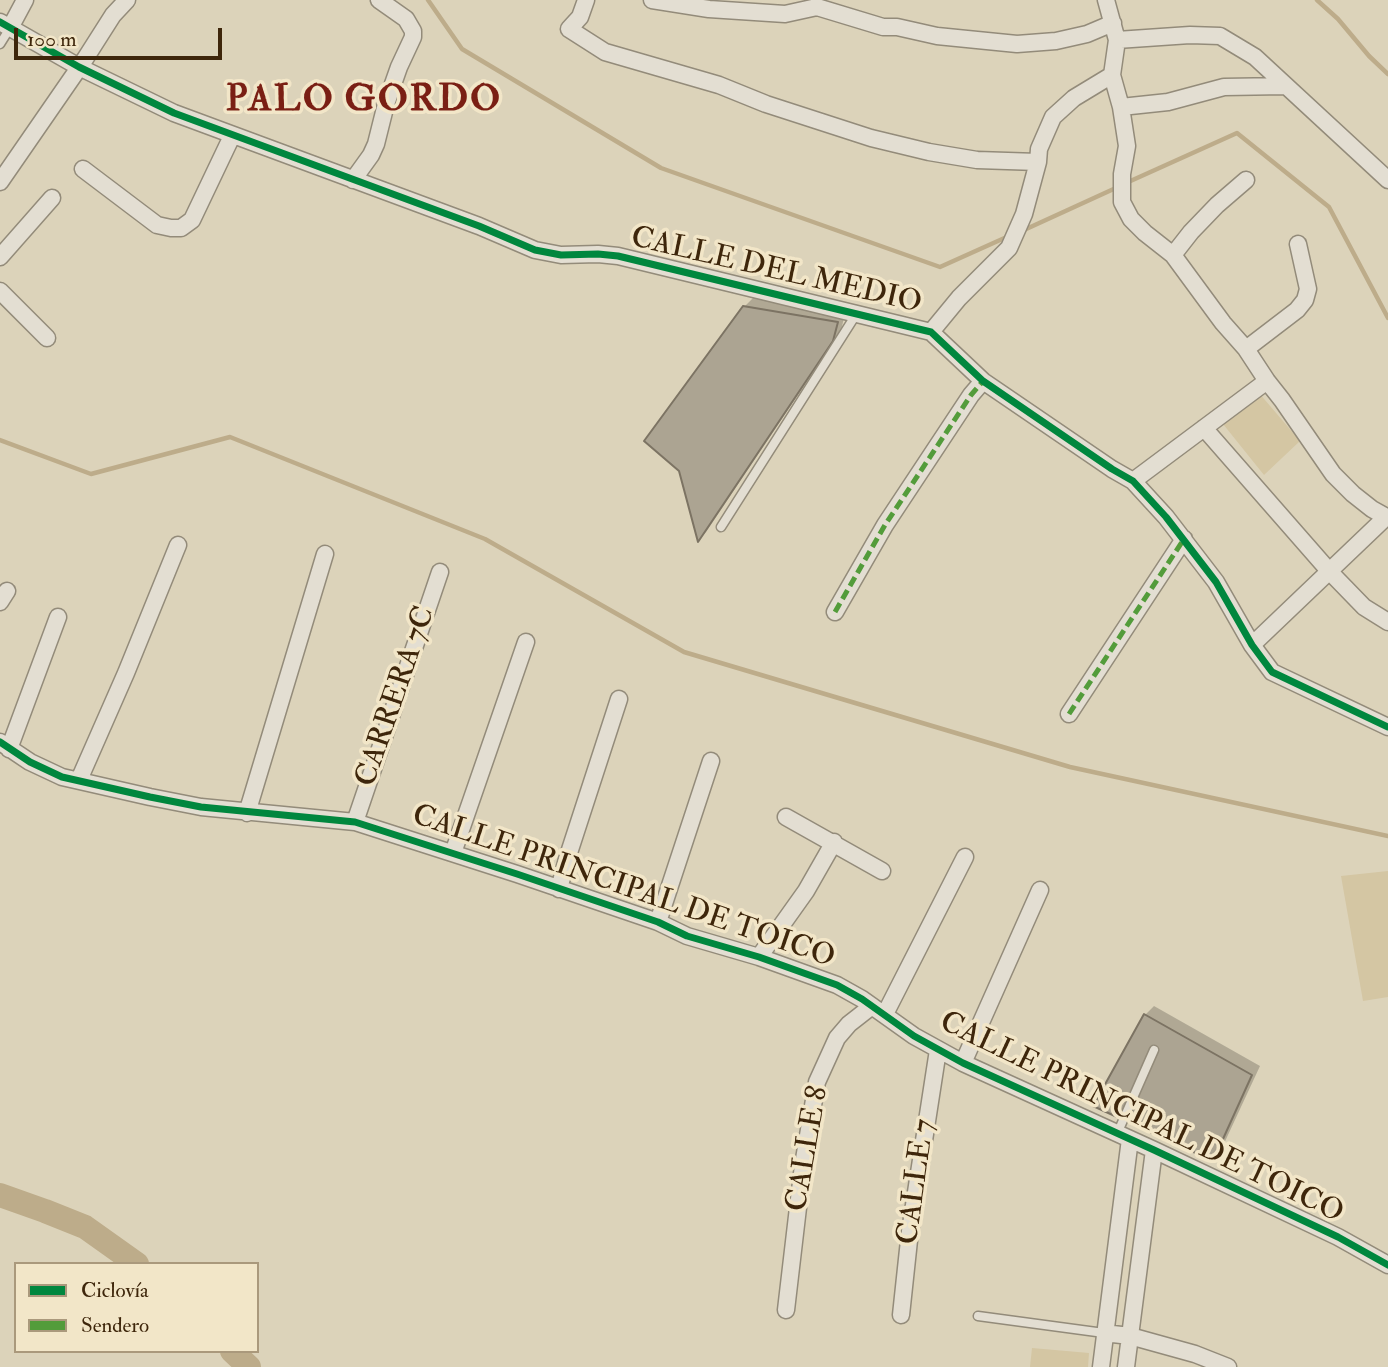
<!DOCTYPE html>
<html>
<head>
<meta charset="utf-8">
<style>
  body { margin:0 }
  #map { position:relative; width:1388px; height:1367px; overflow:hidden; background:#dcd3ba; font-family:"IM FELL Double Pica",serif }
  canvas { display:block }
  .legend { position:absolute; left:14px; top:1262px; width:245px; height:91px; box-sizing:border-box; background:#f2e6c8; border:2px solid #aa997c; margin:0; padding:9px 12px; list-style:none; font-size:21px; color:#3e260b }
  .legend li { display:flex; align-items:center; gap:14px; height:35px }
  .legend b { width:35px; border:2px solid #aa997c }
  .scale { position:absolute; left:14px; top:28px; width:208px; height:32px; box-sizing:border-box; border:4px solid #3e260b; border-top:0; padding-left:9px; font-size:21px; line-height:24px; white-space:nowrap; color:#3e260b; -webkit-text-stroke:5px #f2e6c8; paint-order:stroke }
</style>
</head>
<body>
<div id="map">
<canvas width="1388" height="1367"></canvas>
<ul class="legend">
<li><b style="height:9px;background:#00873e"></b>Ciclovía</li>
<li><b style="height:9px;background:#539c3b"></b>Sendero</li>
</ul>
<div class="scale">100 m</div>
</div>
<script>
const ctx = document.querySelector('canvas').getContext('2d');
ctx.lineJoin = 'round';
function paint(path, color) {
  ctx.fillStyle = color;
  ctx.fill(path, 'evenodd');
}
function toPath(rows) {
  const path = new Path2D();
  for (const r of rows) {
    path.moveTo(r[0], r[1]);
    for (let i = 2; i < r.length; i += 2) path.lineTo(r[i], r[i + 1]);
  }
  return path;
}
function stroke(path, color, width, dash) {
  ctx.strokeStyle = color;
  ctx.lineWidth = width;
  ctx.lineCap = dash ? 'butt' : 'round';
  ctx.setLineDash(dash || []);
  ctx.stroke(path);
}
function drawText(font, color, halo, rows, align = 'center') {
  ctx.font = font + ' "IM FELL Double Pica",serif';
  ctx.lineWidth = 7;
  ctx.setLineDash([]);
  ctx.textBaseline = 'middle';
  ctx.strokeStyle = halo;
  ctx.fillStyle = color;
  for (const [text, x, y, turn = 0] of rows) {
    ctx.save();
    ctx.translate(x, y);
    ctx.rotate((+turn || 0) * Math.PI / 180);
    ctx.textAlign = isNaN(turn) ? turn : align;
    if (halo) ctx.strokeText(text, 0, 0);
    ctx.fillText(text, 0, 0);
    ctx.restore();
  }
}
const green = toPath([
  [1259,393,1300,441,1264,475,1223,424],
  [1388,871,1388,997,1363,1001,1341,876],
  [1032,1348,1089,1353,1088,1367,1030,1367]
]);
const shadow = toPath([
  [753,298,845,313,841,331,706,532,699,539,744,307],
  [1154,1006,1260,1066,1221,1150,1212,1159,1145,1015]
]);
const stream = toPath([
  [428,0,462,49,661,168,940,267,1009,236],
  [1317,0,1338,19,1369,56,1388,74],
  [1126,183,1237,133,1329,207,1388,318],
  [1024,230,1118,187],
  [0,440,91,474,230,437,485,539,684,652,1070,767,1388,836]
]);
const river = toPath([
  [0,1195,45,1211,85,1227,137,1264],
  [232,1351,249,1367]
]);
const building = toPath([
  [743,306,838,322,833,341,698,542,679,471,644,441,743,306],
  [1144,1014,1252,1075,1213,1161,1093,1106,1144,1014]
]);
const service = toPath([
  [0,44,10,28],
  [721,527,857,313],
  [1117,1134,1154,1050],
  [978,1316,1104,1333]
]);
const minor = toPath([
  [586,0,580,17,569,29,605,52,719,85,766,104,871,138,929,152,977,160,1038,162],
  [652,0,709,9,785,14,817,7,883,27,897,27,937,36,1017,44,1056,41,1087,34,1113,23],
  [1106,0,1117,40,1112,75,1121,107,1127,146,1122,174,1122,202,1131,219,1145,233,1173,255,1223,323,1246,349,1267,381,1282,400,1333,474,1353,494,1372,509,1388,518],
  [0,22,79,67,174,113,479,226,535,250,561,255,598,254,618,256,931,332,983,381,1112,469,1133,481,1166,517,1216,582,1252,645,1272,672,1388,727],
  [10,28,25,0],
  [1117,40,1190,35,1220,36,1255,57,1388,180],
  [1121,107,1168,102,1224,87,1285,86],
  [83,169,157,225,171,228,181,228,192,220,232,136],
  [353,180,371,155,376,144,386,104,399,67,413,37,413,31,406,19,379,0],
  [0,182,85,59,113,15,127,0],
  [1173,255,1191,232,1217,205,1246,180],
  [0,257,52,198],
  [0,291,47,338],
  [931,332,959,298,1009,248,1024,214,1038,162,1039,149,1053,117,1074,98,1112,75],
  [1246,349,1297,310,1305,300,1308,289,1298,244],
  [1204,428,1330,572,1364,607,1388,622],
  [1133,481,1267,381],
  [0,602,7,591],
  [835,612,885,525,971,395,983,381],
  [1252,645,1386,517],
  [1069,714,1184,539],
  [0,742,30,762,62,777,150,797,201,807,355,822,517,874,658,922,687,936,759,957,837,985,862,999,914,1036,963,1063,1154,1150,1338,1237,1388,1265],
  [9,749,58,617],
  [79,780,126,673,178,545],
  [247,813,325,554],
  [786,817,882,871],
  [355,822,440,572],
  [453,853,526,642],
  [559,889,567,859,619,699],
  [658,922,711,761],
  [759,957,806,891,834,842],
  [885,1014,965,857],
  [963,1063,1040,890],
  [786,1310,803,1165,817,1082,837,1038,849,1024,872,1006],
  [901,1315,910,1231,938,1050],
  [1104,1333,1130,1336,1195,1354,1228,1367],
  [1101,1367,1130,1139],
  [1126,1367,1154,1150]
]);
const quiet = toPath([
  [835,612,885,525,971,395,983,381],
  [1069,714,1184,539]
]);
const cycleway = toPath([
  [0,22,79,67,174,113,479,226,535,250,561,255,598,254,618,256,931,332,983,381,1112,469,1133,481,1166,517,1216,582,1252,645,1272,672,1388,727],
  [0,742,30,762,62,777,150,797,201,807,355,822,517,874,658,922,687,936,759,957,837,985,862,999,914,1036,963,1063,1154,1150,1338,1237,1388,1265]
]);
const streetNames = [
  ["CALLE DEL MEDIO",776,272,13],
  ["CARRERA 7C",397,697,-71],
  ["CALLE PRINCIPAL DE TOICO",623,888,19],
  ["CALLE PRINCIPAL DE TOICO",1141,1119,26],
  ["CALLE 8",809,1149,-80],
  ["CALLE 7",918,1182,-82]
];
const districtNames = [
  ["PALO GORDO",364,102]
];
paint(green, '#d4c6a3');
paint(shadow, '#0003');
stroke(stream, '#bdac8a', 4.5);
stroke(river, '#bdac8a', 24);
paint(building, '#aca492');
stroke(building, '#7c7363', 2);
stroke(service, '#938b7a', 11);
stroke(minor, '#938b7a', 19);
stroke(service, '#e3ded2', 8);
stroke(minor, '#e3ded2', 16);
stroke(quiet, '#539c3b', 5, [10, 5]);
stroke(cycleway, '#00873e', 7);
drawText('30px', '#3e260b', '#f2e6c8', streetNames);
ctx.letterSpacing = '2px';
drawText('bold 37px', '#7a1f14', '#f2e6c8', districtNames);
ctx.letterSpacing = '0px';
</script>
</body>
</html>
